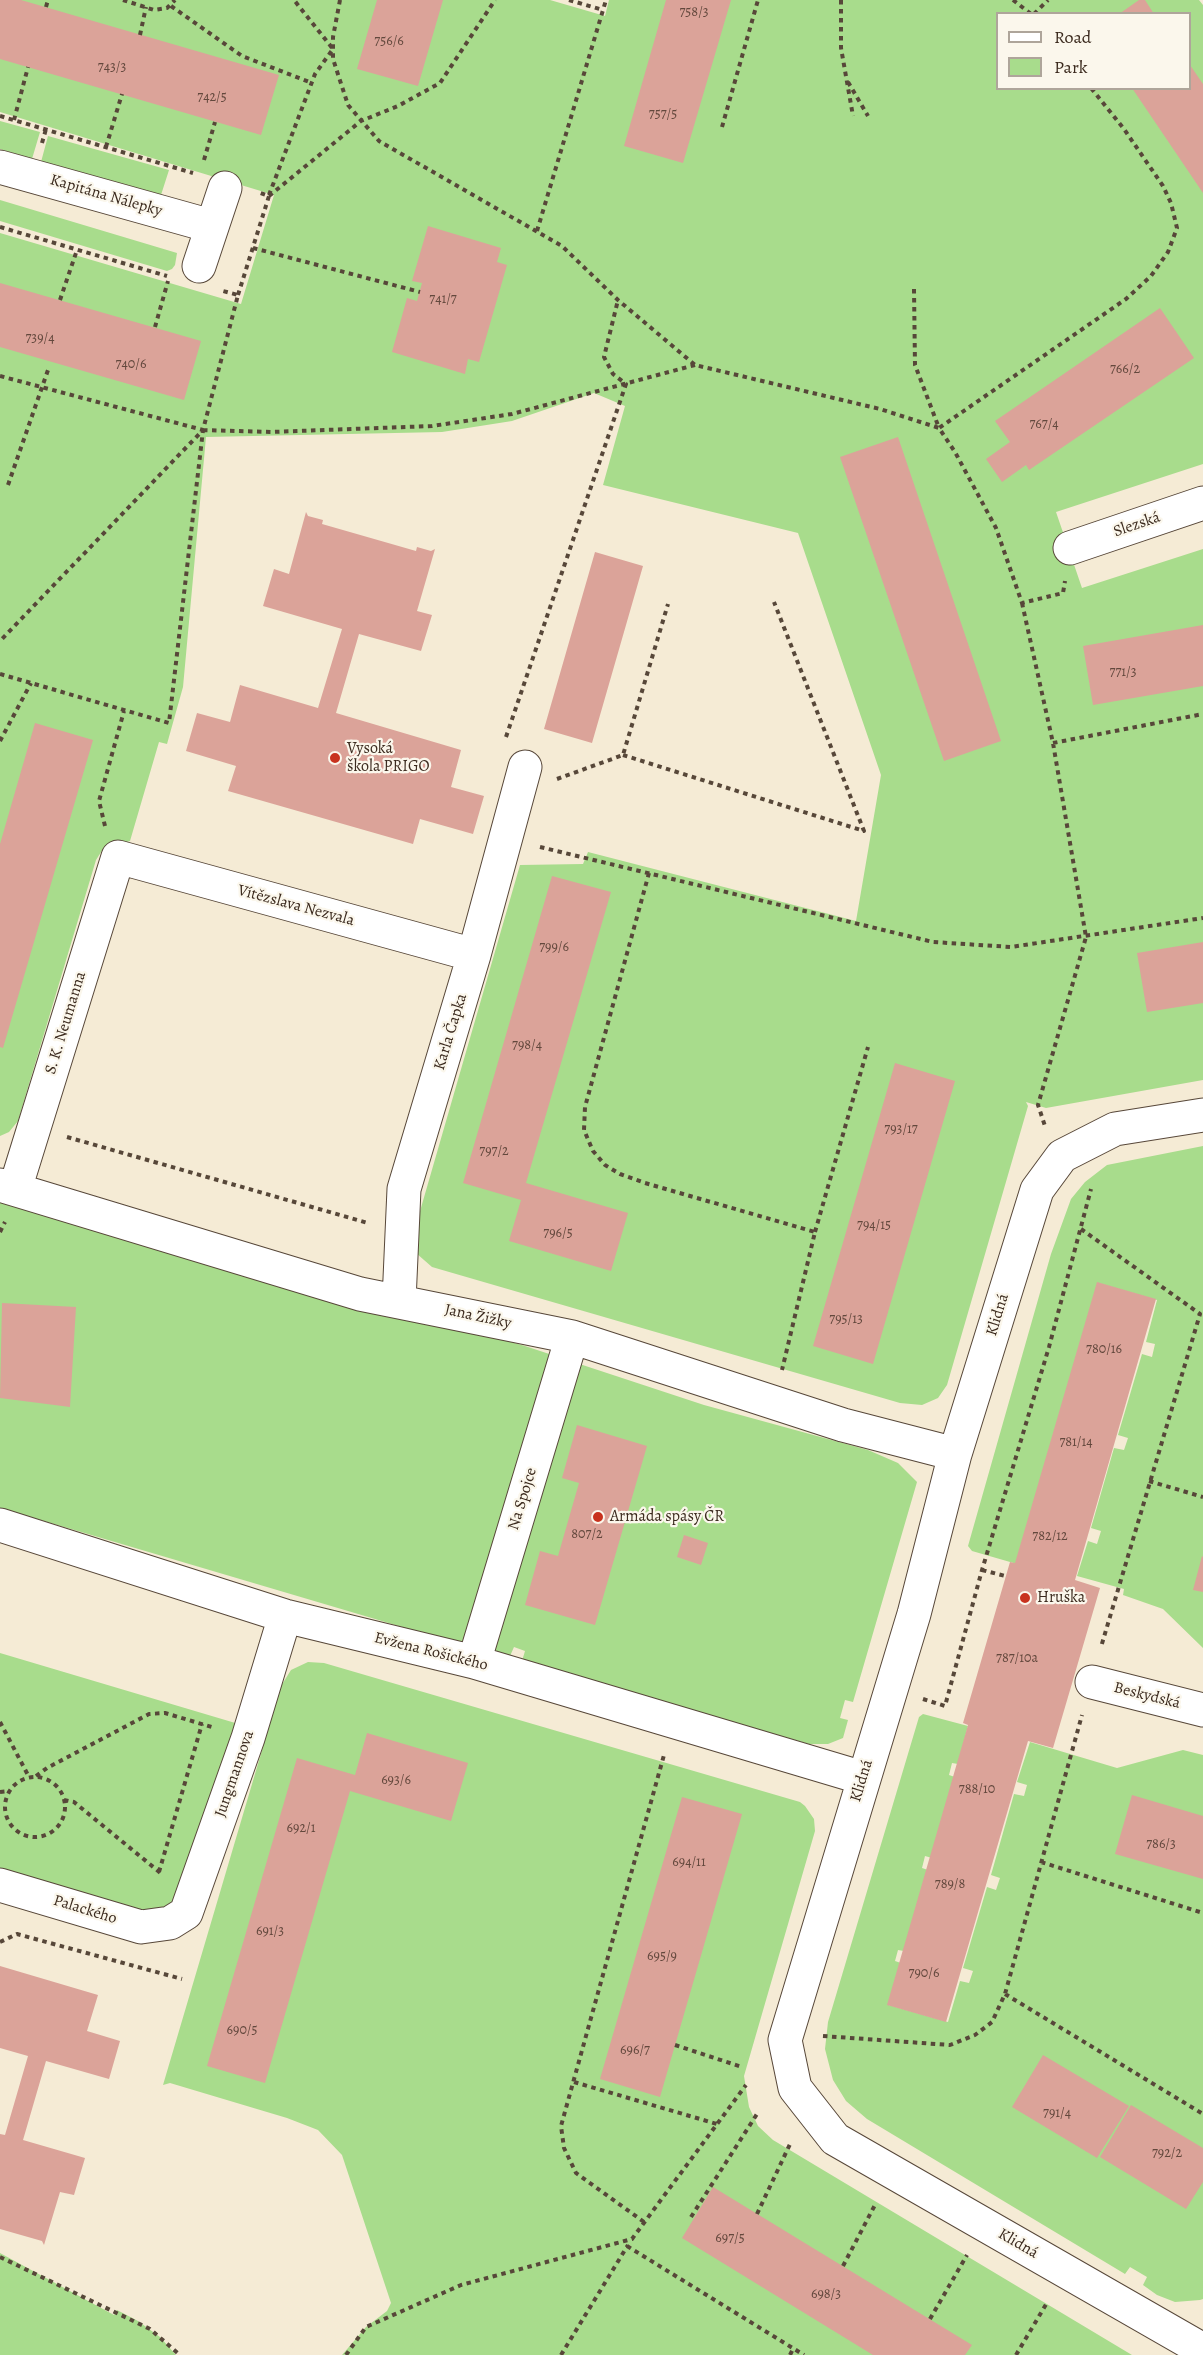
<!DOCTYPE html>
<html>
<head>
<meta charset="utf-8">
<style>
  body { margin:0 }
  #map { position:relative; width:1203px; height:2355px; overflow:hidden; background:#f5ebd5; font-family:Alegreya,serif }
  canvas { display:block }
  .legend { position:absolute; left:996px; top:12px; width:195px; height:78px; box-sizing:border-box; background:#fbf7ec; border:2px solid #aea59a; margin:0; padding:8px 10px; list-style:none; font-size:18px; color:#3b2a1e }
  .legend li { display:flex; align-items:center; gap:12px; height:30px }
  .legend b { width:30px; border:2px solid #aea59a }
</style>
</head>
<body>
<div id="map">
<canvas width="1203" height="2355"></canvas>
<ul class="legend">
<li><b style="height:8px;background:#fff"></b>Road</li>
<li><b style="height:16px;background:#a8dc8c"></b>Park</li>
</ul>
</div>
<script>
const ctx = document.querySelector('canvas').getContext('2d');
ctx.lineJoin = 'round';
function paint(path, color) {
  ctx.fillStyle = color;
  ctx.fill(path, 'evenodd');
}
function toPath(rows) {
  const path = new Path2D();
  for (const r of rows) {
    if (r.length === 3) {
      path.moveTo(r[0] + r[2], r[1]);
      path.arc(r[0], r[1], r[2], 0, 2 * Math.PI);
      continue;
    }
    path.moveTo(r[0], r[1]);
    for (let i = 2; i < r.length; i += 2) path.lineTo(r[i], r[i + 1]);
  }
  return path;
}
function stroke(path, color, width, dash) {
  ctx.strokeStyle = color;
  ctx.lineWidth = width;
  ctx.lineCap = dash ? 'butt' : 'round';
  ctx.setLineDash(dash || []);
  ctx.stroke(path);
}
function drawText(font, color, halo, rows, align = 'center') {
  ctx.font = font + ' Alegreya,serif';
  ctx.lineWidth = 4.5;
  ctx.setLineDash([]);
  ctx.textBaseline = 'middle';
  ctx.strokeStyle = halo;
  ctx.fillStyle = color;
  for (const [text, x, y, turn = 0] of rows) {
    ctx.save();
    ctx.translate(x, y);
    ctx.rotate((+turn || 0) * Math.PI / 180);
    ctx.textAlign = isNaN(turn) ? turn : align;
    if (halo) ctx.strokeText(text, 0, 0);
    ctx.fillText(text, 0, 0);
    ctx.restore();
  }
}
const green = toPath([
  [0,0,550,0,605,16,609,0,1199,0,1203,5,1203,464,1056,512,1082,588,1203,549,1203,1080,1046,1108,1026,1102,1028,1106,947,1385,938,1398,922,1405,900,1403,432,1267,416,1253,414,1232,520,865,583,864,588,852,856,921,881,775,798,533,603,485,625,406,594,393,512,421,442,432,206,437,183,687,167,744,159,742,130,841,103,849,96,860,18,1121,9,1132,0,1136,0,233,241,304,274,195,0,112],
  [998,14,1190,14,1190,88,998,88],
  [0,121,40,132,32,159,0,149],
  [48,136,169,170,161,195,41,162],
  [0,200,177,253,175,265,172,269,167,271,0,221],
  [1203,1146,1203,1648,1163,1609,1123,1595,1124,1589,1077,1576,1088,1541,1097,1544,1101,1531,1091,1528,1114,1448,1124,1450,1128,1438,1118,1435,1142,1354,1152,1357,1155,1344,1146,1342,1157,1300,1098,1283,1017,1564,972,1551,968,1546,1051,1254,1071,1199,1085,1182,1107,1165],
  [0,1196,525,1346,704,1405,868,1450,898,1463,917,1482,853,1702,845,1700,840,1718,848,1720,843,1738,828,1744,809,1744,522,1661,525,1651,514,1647,510,1656,446,1640,0,1508],
  [0,1653,242,1725,190,1890,161,1909,122,1911,0,1874],
  [308,1662,324,1663,800,1802,805,1806,814,1819,815,1831,744,2076,749,2107,758,2126,773,2140,1132,2355,342,2355,366,2327,387,2311,391,2303,342,2155,318,2130,287,2118,170,2083,163,2085,281,1686,291,1670],
  [923,1714,968,1726,958,1764,952,1763,949,1775,955,1777,932,1858,925,1856,922,1868,928,1870,904,1951,898,1950,895,1961,901,1963,889,2005,948,2022,960,1981,969,1983,973,1971,963,1968,987,1887,996,1890,1000,1878,991,1875,1014,1794,1024,1796,1027,1785,1017,1782,1030,1742,1117,1768,1183,1750,1203,1755,1203,2299,1200,2300,1175,2302,1157,2295,1143,2285,1147,2277,1130,2267,1125,2274,867,2119,846,2101,833,2080,825,2049,828,2022,919,1717],
  [0,2253,114,2315,117,2310,138,2321,160,2337,176,2355,0,2355]
]);
const building = toPath([
  [0,0,21,0,279,75,261,135,0,59],
  [377,0,443,0,418,86,357,69],
  [666,0,731,0,683,163,624,146],
  [1139,0,1145,0,1154,14,1119,14],
  [1190,65,1203,84,1203,193,1132,88,1190,88],
  [428,226,501,248,497,262,507,265,479,362,468,359,465,374,392,352,407,298,417,301,422,283,412,281],
  [0,283,201,341,184,400,0,347],
  [1160,308,1194,358,1029,470,1026,465,1002,482,986,459,1010,442,995,421],
  [898,437,1001,741,944,761,840,457],
  [306,512,308,516,323,520,322,524,416,551,417,547,431,551,435,549,417,611,432,615,421,651,359,634,336,713,461,750,451,787,484,796,473,834,420,819,413,844,228,791,236,766,186,751,197,713,230,722,240,685,318,708,342,629,263,606,274,569,289,574],
  [595,552,643,566,592,743,544,729],
  [1203,625,1203,686,1093,705,1083,646],
  [35,723,93,740,3,1048,0,1047,0,844],
  [552,876,611,892,526,1183,628,1213,611,1271,509,1241,521,1200,463,1183],
  [1203,942,1203,1003,1147,1012,1137,953],
  [895,1063,955,1081,873,1364,813,1346],
  [1097,1282,1156,1299,1075,1580,1100,1588,1053,1748,1028,1741,946,2022,887,2005,968,1725,963,1723,1010,1562,1015,1563],
  [2,1303,76,1307,70,1407,0,1398],
  [577,1425,647,1446,595,1625,525,1605,540,1551,558,1556,579,1483,562,1478],
  [684,1535,708,1543,701,1565,677,1557],
  [1202,1556,1203,1557,1203,1592,1193,1590],
  [367,1733,468,1763,451,1821,350,1791,265,2083,207,2066,297,1758,355,1775],
  [1132,1795,1203,1816,1203,1879,1115,1854],
  [682,1797,742,1814,660,2097,600,2079],
  [0,1966,98,1995,87,2031,120,2041,109,2079,46,2061,23,2140,85,2158,74,2195,60,2192,44,2245,42,2241,0,2229,0,2134,5,2135,28,2056,0,2048],
  [1043,2055,1129,2106,1097,2158,1012,2107],
  [1131,2105,1203,2148,1203,2182,1186,2209,1100,2157],
  [713,2187,972,2345,965,2355,873,2355,682,2238]
]);
const path = toPath([
  [123,0,154,10,167,8,175,0],
  [340,0,333,37,333,59,348,105,379,141,562,246,618,300,695,365,880,409,939,428,955,452,996,528,1022,603,1063,593,1065,581],
  [569,0,603,10],
  [841,0,841,48,853,116],
  [1013,0,1031,14],
  [171,6,242,56,312,83],
  [46,7,48,0],
  [1034,14,1048,0],
  [140,35,146,7],
  [848,82,868,116],
  [0,116,193,173],
  [14,120,28,67],
  [722,127,758,0],
  [42,143,46,129],
  [106,147,122,94],
  [204,160,215,122],
  [269,195,315,74,333,49,294,0],
  [269,196,361,121,398,106,440,83,495,0],
  [0,227,167,276],
  [537,231,606,0],
  [253,248,420,292],
  [914,289,915,365,939,428,1126,299,1151,276,1168,252,1177,228,1171,203,1163,186,1124,129,1091,88],
  [238,295,269,196,258,192],
  [60,300,77,250],
  [155,327,168,281],
  [0,376,203,430,0,641],
  [203,430,271,432,432,426,512,414,695,365],
  [8,485,48,370],
  [1022,603,1053,743,1086,937,1038,1105,1045,1126],
  [0,674,169,723,203,430,238,295,223,291],
  [506,737,626,384,613,374,604,357,618,300],
  [0,741,31,683],
  [1053,743,1203,714],
  [623,755,864,831,774,602],
  [557,779,623,755,668,604],
  [105,826,99,801,124,711],
  [540,847,933,942,1011,947,1203,918],
  [649,873,585,1107,584,1130,593,1151,605,1165,620,1174,645,1183,815,1232,782,1370],
  [67,1137,368,1223],
  [1081,1229,1200,1314,1101,1647],
  [0,1232,5,1222],
  [815,1232,868,1047],
  [1149,1481,1203,1497],
  [982,1570,1005,1576],
  [923,1699,945,1706,982,1570,1049,1347,1091,1189],
  [0,1722,29,1777],
  [36,1776,47,1768,149,1714,165,1713,215,1728],
  [35,1807,30],
  [0,1792,10,1791],
  [64,1800,74,1802,163,1875],
  [1041,1862,1203,1913],
  [159,1872,202,1724],
  [0,1942,17,1934,182,1979],
  [1005,1994,1203,2114],
  [823,2036,950,2045,975,2035,992,2022,1005,1994,1082,1715],
  [675,2045,742,2067],
  [574,2082,717,2124],
  [757,2214,791,2142],
  [691,2217,757,2114],
  [644,2222,576,2173,564,2148,561,2126,664,1755],
  [627,2246,804,2355],
  [0,2257,150,2329,180,2355],
  [843,2266,876,2203],
  [930,2319,967,2255],
  [346,2355,366,2327,461,2285,632,2239,746,2085],
  [561,2355,628,2245],
  [790,2355,793,2349],
  [1016,2355,1048,2301]
]);
const street = toPath([
  [0,167,211,226],
  [199,266,225,188],
  [1070,548,1203,503],
  [1203,1115,1115,1129,1062,1156,1037,1190,955,1454,914,1614,785,2040,795,2088,835,2139,1203,2350],
  [0,1185,360,1294,572,1337,843,1425,955,1454],
  [15,1189,118,857,474,955],
  [399,1301,404,1189,474,955,525,767],
  [0,1525,285,1616,474,1662,863,1778],
  [474,1662,572,1337],
  [1092,1682,1203,1710],
  [0,1885,141,1927,170,1923,186,1913,248,1738,285,1616]
]);
const markers = [
  [335,758,6,"#c8321e"],
  [598,1517,6,"#c8321e"],
  [1025,1598,6,"#c8321e"]
];
const numberNames = [
  ["758/3",694,13],
  ["756/6",389,42],
  ["743/3",112,68],
  ["742/5",212,98],
  ["757/5",663,115],
  ["741/7",443,300],
  ["739/4",40,339],
  ["740/6",131,365],
  ["766/2",1125,370],
  ["767/4",1044,425],
  ["771/3",1123,673],
  ["799/6",554,948],
  ["798/4",527,1046],
  ["793/17",901,1130],
  ["797/2",494,1152],
  ["794/15",874,1226],
  ["796/5",558,1234],
  ["795/13",846,1320],
  ["780/16",1104,1350],
  ["781/14",1076,1443],
  ["807/2",587,1535],
  ["782/12",1050,1537],
  ["787/10a",1017,1659],
  ["693/6",396,1781],
  ["788/10",977,1790],
  ["692/1",301,1829],
  ["786/3",1161,1845],
  ["694/11",689,1863],
  ["789/8",950,1885],
  ["691/3",270,1932],
  ["695/9",662,1957],
  ["790/6",924,1974],
  ["690/5",242,2031],
  ["696/7",635,2051],
  ["791/4",1057,2114],
  ["792/2",1167,2154],
  ["697/5",730,2239],
  ["698/3",826,2295]
];
const streetNames = [
  ["Kapitána Nálepky",106,196,16],
  ["Slezská",1137,525,-19],
  ["Vítězslava Nezvala",296,906,15],
  ["S. K. Neumanna",66,1023,-73],
  ["Karla Čapka",451,1032,-73],
  ["Klidná",998,1315,-73],
  ["Jana Žižky",478,1317,12],
  ["Na Spojce",523,1499,-73],
  ["Evžena Rošického",431,1652,14],
  ["Beskydská",1147,1696,14],
  ["Jungmannova",235,1774,-71],
  ["Klidná",862,1781,-73],
  ["Palackého",85,1910,17],
  ["Klidná",1018,2244,30]
];
const poiNames = [
  ["Vysoká",347,749],
  ["škola PRIGO",347,767],
  ["Armáda spásy ČR",610,1517],
  ["Hruška",1037,1598]
];
paint(green, '#a8dc8c');
paint(building, '#dba399');
stroke(street, '#574739', 35);
stroke(path, '#574739', 4, [4.5, 4.5]);
stroke(street, '#fff', 33);
for (const [x, y, r, color] of markers) {
  const dot = new Path2D();
  dot.arc(x, y, r, 0, 2 * Math.PI);
  ctx.fillStyle = color;
  ctx.fill(dot);
  stroke(dot, '#fbf7ec', 2);
}
drawText('14px', '#63483d', null, numberNames);
drawText('16px', '#3b2a1e', '#fbf7ec', streetNames);
drawText('16px', '#3b2a1e', '#fbf7ec', poiNames, 'left');
</script>
</body>
</html>
